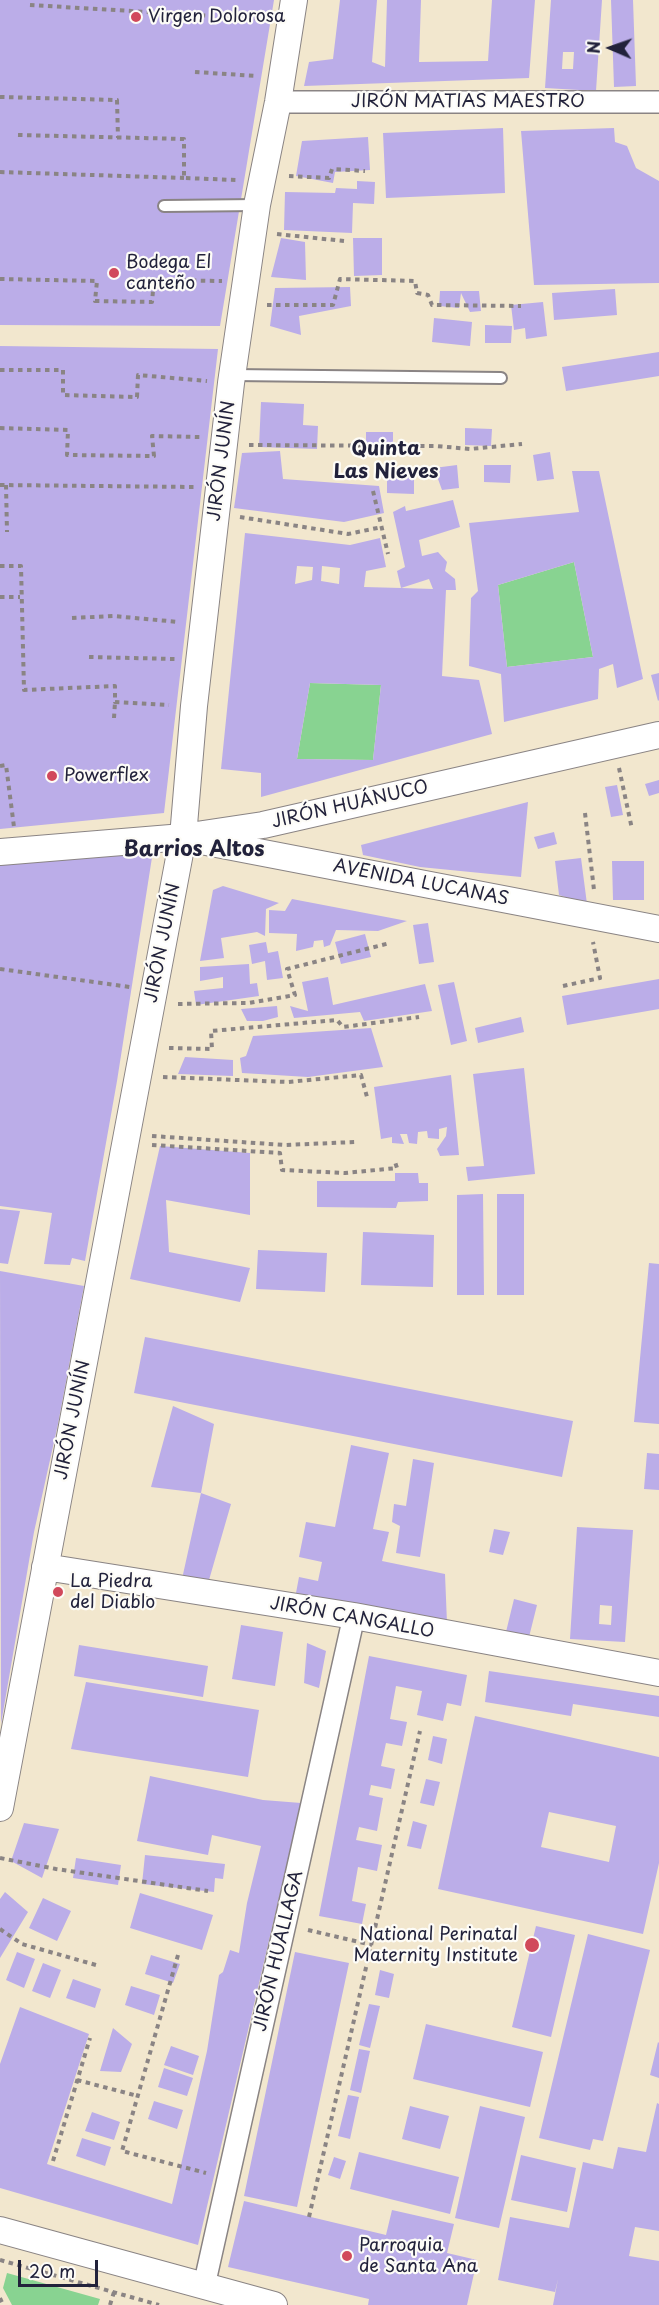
<!DOCTYPE html>
<html>
<head>
<meta charset="utf-8">
<style>
  body { margin:0 }
  #map { position:relative; width:659px; height:2305px; overflow:hidden; background:#f2e7ce; font-family:"Playpen Sans",sans-serif }
  canvas { display:block }
  .north { position:absolute; left:581px; top:18px; width:60px; height:60px; -webkit-text-stroke:4px #fdfcf7; paint-order:stroke; rotate:272deg; font-size:16px; font-weight:700; line-height:24px; text-align:center; color:#22223b }
  .north::after { content:''; display:block; margin:auto; width:21px; height:27px; background:#22223b; clip-path:polygon(50% 0,100% 100%,50% 72%,0 100%) }
  .scale { position:absolute; left:18px; top:2260px; width:80px; height:27px; box-sizing:border-box; border:3px solid #22223b; border-top:0; padding-left:8px; font-size:18px; line-height:21px; white-space:nowrap; color:#22223b; -webkit-text-stroke:4px #fdfcf7; paint-order:stroke }
</style>
</head>
<body>
<div id="map">
<canvas width="659" height="2305"></canvas>
<div class="north">N</div>
<div class="scale">20 m</div>
</div>
<script>
const ctx = document.querySelector('canvas').getContext('2d');
ctx.lineJoin = 'round';
function paint(path, color) {
  ctx.fillStyle = color;
  ctx.fill(path, 'evenodd');
}
function toPath(rows) {
  const path = new Path2D();
  for (const r of rows) {
    path.moveTo(r[0], r[1]);
    for (let i = 2; i < r.length; i += 2) path.lineTo(r[i], r[i + 1]);
  }
  return path;
}
function stroke(path, color, width, dash) {
  ctx.strokeStyle = color;
  ctx.lineWidth = width;
  ctx.lineCap = dash ? 'butt' : 'round';
  ctx.setLineDash(dash || []);
  ctx.stroke(path);
}
function drawText(font, color, halo, rows, align = 'center') {
  ctx.font = font + ' "Playpen Sans",sans-serif';
  ctx.lineWidth = 4.5;
  ctx.setLineDash([]);
  ctx.textBaseline = 'middle';
  ctx.strokeStyle = halo;
  ctx.fillStyle = color;
  for (const [text, x, y, turn = 0] of rows) {
    ctx.save();
    ctx.translate(x, y);
    ctx.rotate((+turn || 0) * Math.PI / 180);
    ctx.textAlign = isNaN(turn) ? turn : align;
    if (halo) ctx.strokeText(text, 0, 0);
    ctx.fillText(text, 0, 0);
    ctx.restore();
  }
}
const green = toPath([
  [574,562,593,657,507,667,498,585],
  [310,683,381,685,373,760,297,759],
  [7,2273,100,2299,98,2305,12,2305,3,2288]
]);
const building = toPath([
  [0,0,274,0,220,326,0,325],
  [340,0,377,0,372,62,385,67,387,0,421,0,419,62,488,61,492,0,535,0,529,78,304,86,309,62,333,59],
  [551,0,602,0,596,91,545,88],
  [563,52,574,52,573,69,562,69],
  [611,0,633,0,636,86,614,87],
  [503,128,505,193,386,198,383,133],
  [614,128,615,142,627,146,636,168,659,181,659,283,534,285,521,131],
  [368,137,370,170,335,172,333,183,296,176,302,141],
  [357,181,375,182,374,204,353,203,352,233,284,230,285,192,335,193,336,188,357,189],
  [281,238,305,242,306,280,271,277],
  [353,238,382,238,382,275,354,276],
  [350,287,351,306,299,316,301,335,270,326,275,288],
  [615,289,617,315,554,320,552,293],
  [440,291,479,291,481,311,470,312,461,293,459,308,439,306],
  [543,302,547,336,526,339,525,328,514,330,511,305],
  [434,318,472,322,470,346,432,342],
  [485,325,512,326,511,343,485,343],
  [0,346,218,349,164,813,0,829],
  [659,352,659,376,566,391,562,367],
  [261,402,304,404,303,425,318,426,317,449,259,447],
  [465,428,492,429,491,446,465,445],
  [366,432,393,432,393,450,366,449],
  [280,451,283,479,379,486,384,513,344,522,234,508,242,453],
  [550,452,554,479,537,481,533,455],
  [457,465,459,488,442,490,434,468],
  [484,465,511,465,510,483,484,482],
  [572,471,599,471,643,679,617,688,613,664,599,669,598,699,504,722,501,674,469,666,471,598,478,591,469,523,579,512],
  [574,562,593,657,507,667,498,585],
  [387,476,414,477,414,494,387,493],
  [453,500,460,527,419,540,422,556,438,552,447,562,445,571,455,579,456,590,446,590,442,676,479,680,492,734,261,797,261,773,221,769,245,533,350,545,380,538,386,567,366,571,364,587,401,588,397,571,405,567,393,512,405,506,406,511],
  [297,566,313,567,312,580,295,584],
  [322,566,340,568,339,584,321,581],
  [429,579,433,589,401,588],
  [310,683,381,685,373,760,297,759],
  [659,673,659,700,658,701,651,675],
  [659,780,659,793,649,796,645,784],
  [617,785,623,815,611,817,605,787],
  [528,802,521,877,420,867,363,855,361,845],
  [554,832,557,844,538,849,534,837],
  [153,851,117,1081,85,1261,72,1258,70,1265,44,1264,52,1213,0,1206,0,863],
  [581,858,587,904,559,895,555,861],
  [612,861,644,861,644,900,613,900],
  [223,886,279,903,266,909,265,936,257,932,221,938,224,958,200,961,213,890],
  [292,899,407,921,378,931,336,930,330,945,324,947,323,940,314,941,313,947,296,951,297,934,269,933,269,910,285,911],
  [428,923,434,962,419,964,413,925],
  [365,934,371,957,341,964,335,942],
  [266,942,268,953,278,951,283,978,267,980,265,961,252,964,249,945],
  [249,964,250,984,257,983,259,996,196,1005,194,991,223,988,223,977,200,981,200,967],
  [328,977,333,1005,425,984,432,1011,364,1021,360,1012,294,1018,290,1006,308,1011,302,982],
  [659,979,659,1009,567,1025,562,996],
  [454,982,467,1041,451,1045,438,985],
  [277,1006,278,1017,263,1021,247,1021,241,1009],
  [521,1017,524,1032,478,1043,475,1028],
  [371,1028,383,1067,308,1077,242,1073,240,1058,246,1056,253,1036],
  [185,1057,233,1060,233,1076,178,1074],
  [524,1068,535,1174,468,1181,466,1167,484,1166,473,1074],
  [451,1075,459,1155,440,1156,437,1149,446,1136,447,1127,439,1129,439,1139,428,1138,427,1131,418,1132,417,1144,409,1143,407,1134,400,1134,404,1144,392,1143,392,1137,381,1139,374,1087],
  [160,1146,250,1153,250,1215,166,1200,169,1252,250,1268,240,1302,130,1279],
  [395,1173,418,1173,419,1183,428,1183,428,1201,398,1202,396,1208,317,1207,317,1181,395,1181],
  [483,1194,484,1295,457,1295,457,1195],
  [497,1194,524,1194,524,1295,497,1295],
  [0,1209,20,1211,8,1264,0,1263],
  [363,1232,434,1235,433,1287,361,1285],
  [258,1250,327,1253,325,1292,256,1289],
  [649,1263,659,1264,659,1424,634,1422],
  [0,1271,84,1286,58,1424,34,1532,1,1724],
  [145,1337,573,1421,562,1477,134,1393],
  [173,1406,214,1424,201,1493,231,1504,209,1580,182,1579,201,1493,151,1487],
  [351,1445,389,1453,373,1529,389,1532,382,1561,445,1574,447,1623,296,1593,299,1577,318,1581,322,1562,299,1557,306,1522,335,1527],
  [647,1453,659,1454,659,1490,644,1489],
  [413,1459,434,1463,420,1557,396,1553,400,1526,392,1522,394,1504,406,1506],
  [577,1527,633,1530,625,1642,570,1639],
  [600,1605,612,1606,611,1625,599,1624],
  [494,1529,510,1532,503,1555,489,1552],
  [514,1599,537,1605,528,1641,505,1636],
  [241,1625,283,1632,275,1686,232,1679],
  [307,1643,326,1651,319,1688,304,1683],
  [79,1645,208,1666,203,1697,74,1676],
  [369,1656,467,1675,461,1706,447,1703,443,1721,417,1715,422,1691,396,1686,390,1719,407,1722,402,1746,386,1743,381,1766,395,1769,391,1789,371,1785,369,1795,383,1798,377,1831,359,1827,356,1840,382,1845,377,1871,358,1867,352,1901,366,1904,362,1924,319,1916],
  [489,1671,659,1696,659,1717,573,1704,571,1716,485,1702],
  [86,1682,259,1710,248,1777,71,1749],
  [475,1716,659,1757,659,1863,643,1934,438,1889],
  [549,1812,616,1826,609,1862,541,1847],
  [433,1736,447,1739,442,1764,428,1760],
  [150,1776,263,1800,301,1803,198,2245,0,2188,0,2064,20,2007,89,2034,47,2164,172,2204,207,2051,219,1975,223,1972,230,1950,239,1953,247,1903,261,1846,212,1835,208,1855,137,1841],
  [426,1779,440,1782,434,1806,420,1803],
  [413,1821,427,1825,421,1849,407,1846],
  [24,1823,59,1829,42,1878,11,1861],
  [145,1855,225,1864,223,1879,215,1878,214,1892,142,1884],
  [76,1858,121,1865,118,1885,73,1878],
  [5,1892,28,1912,0,1958,0,1899],
  [140,1893,213,1915,202,1950,130,1928],
  [43,1898,71,1911,57,1941,29,1928],
  [536,1926,575,1935,551,2037,512,2027],
  [588,1934,650,1950,603,2141,593,2139,590,2150,539,2138],
  [17,1952,35,1959,24,1988,6,1980],
  [295,1952,349,1963,297,2207,244,2196],
  [151,1955,180,1964,173,1983,145,1974],
  [43,1963,61,1970,50,1998,32,1991],
  [380,1970,394,1974,389,1998,375,1995],
  [73,1979,101,1989,95,2008,66,1998],
  [131,1986,160,1995,154,2015,125,2005],
  [369,2004,380,2006,370,2048,359,2045],
  [426,2024,543,2052,530,2107,413,2079],
  [113,2028,132,2044,121,2072,100,2071],
  [658,2042,659,2043,659,2078,650,2075],
  [171,2046,199,2056,193,2075,164,2065],
  [359,2049,370,2051,361,2093,350,2090],
  [164,2068,193,2078,187,2096,158,2087],
  [348,2095,359,2097,350,2139,338,2136],
  [154,2101,183,2110,177,2129,148,2119],
  [657,2103,659,2104,659,2231,635,2227,629,2256,659,2261,659,2305,553,2305,558,2279,555,2292,498,2280,510,2217,569,2228,583,2162,613,2169,618,2147,646,2152],
  [410,2106,449,2116,440,2149,402,2139],
  [480,2106,525,2117,499,2228,455,2218],
  [92,2112,120,2122,114,2140,85,2131],
  [82,2138,111,2147,105,2166,76,2156],
  [359,2152,459,2177,450,2214,350,2189],
  [521,2155,576,2168,567,2212,511,2200],
  [334,2157,346,2161,340,2179,328,2175],
  [244,2201,386,2235,392,2210,454,2224,447,2253,477,2260,467,2305,368,2305,369,2299,228,2267]
]);
const path = toPath([
  [30,5,266,19],
  [195,72,257,76],
  [0,97,117,100,118,138],
  [18,135,184,139,184,178,236,180],
  [0,172,184,178],
  [289,176,329,178,332,169,365,171],
  [277,234,344,241],
  [0,279,97,281,95,301,152,302,154,280,222,281],
  [267,305,333,305,340,279,415,281,417,293,428,295,432,305,521,306],
  [0,370,63,370,63,395,137,397,138,375,207,381],
  [0,428,68,430,67,455,154,456,152,436,200,437],
  [249,445,436,446,470,449,522,444],
  [0,485,194,487],
  [6,485,7,532],
  [373,491,388,554],
  [240,517,348,534,382,527],
  [0,566,21,566,24,690,115,686,115,702,169,705],
  [0,597,20,597],
  [72,618,113,616,179,622],
  [89,657,175,659],
  [114,718,115,702],
  [0,766,6,765,14,827],
  [619,768,632,829],
  [585,813,594,890],
  [0,969,130,987],
  [563,986,600,978,593,942],
  [178,1004,249,1003,295,995,287,969,390,943],
  [169,1048,212,1049,211,1031,337,1020,343,1027,419,1017],
  [163,1077,288,1082,361,1075,367,1097],
  [152,1136,285,1145,355,1142],
  [152,1145,280,1153,282,1170,345,1173,397,1168,395,1162],
  [0,1858,56,1869,208,1891],
  [0,1929,22,1944,96,1965],
  [308,1930,372,1945],
  [178,1955,122,2151,206,2173],
  [77,2080,138,2096],
  [53,2161,90,2038],
  [309,2217,420,1731],
  [0,2260,159,2305],
  [0,2298,3,2305],
  [110,2305,114,2292]
]);
const service = toPath([
  [164,206,257,205],
  [233,375,501,378]
]);
const minor = toPath([
  [278,102,659,102],
  [204,2286,354,1616]
]);
const tertiary = toPath([
  [201,841,659,929],
  [0,852,183,837,263,825,659,735],
  [45,1567,354,1616,659,1673],
  [0,1808,183,837,194,706,231,383,257,205,278,102,294,0],
  [0,2230,274,2305]
]);
const markers = [
  [136,17,6,"#d1495b"],
  [114,273,6,"#d1495b"],
  [52,776,6,"#d1495b"],
  [58,1592,6,"#d1495b"],
  [532,1945,8,"#d1495b"],
  [347,2256,6,"#d1495b"]
];
const poiNames = [
  ["Virgen Dolorosa",148,17],
  ["Bodega El",126,263],
  ["canteño",126,284],
  ["Powerflex",64,776],
  ["La Piedra",70,1582],
  ["del Diablo",70,1603],
  ["National Perinatal",518,1935,"right"],
  ["Maternity Institute",518,1956,"right"],
  ["Parroquia",359,2246],
  ["de Santa Ana",359,2267]
];
const streetNames = [
  ["JIRÓN MATIAS MAESTRO",468,102],
  ["JIRÓN JUNÍN",222,461,-83],
  ["JIRÓN HUÁNUCO",350,805,-13],
  ["AVENIDA LUCANAS",421,883,11],
  ["JIRÓN JUNÍN",163,943,-79],
  ["JIRÓN JUNÍN",73,1420,-79],
  ["JIRÓN CANGALLO",352,1618,10],
  ["JIRÓN HUALLAGA",279,1951,-77]
];
const neighbourhoodNames = [
  ["Quinta",386,449],
  ["Las Nieves",386,472]
];
const quarterNames = [
  ["Barrios Altos",194,850]
];
paint(green, '#88d391');
paint(building, '#bbade8');
stroke(service, '#8a8484', 14);
stroke(minor, '#8a8484', 24);
stroke(tertiary, '#8a8484', 28);
stroke(path, '#8a8484', 4, [4.5, 4.5]);
stroke(service, '#fff', 10);
stroke(minor, '#fff', 21);
stroke(tertiary, '#fff', 26);
for (const [x, y, r, color] of markers) {
  const dot = new Path2D();
  dot.arc(x, y, r, 0, 2 * Math.PI);
  ctx.fillStyle = color;
  ctx.fill(dot);
  stroke(dot, '#fdfcf7', 2);
}
drawText('18px', '#22223b', '#fdfcf7', poiNames, 'left');
drawText('18px', '#22223b', '#fdfcf7', streetNames);
drawText('bold 20px', '#22223b', '#fdfcf7', neighbourhoodNames);
drawText('bold 21px', '#22223b', '#fdfcf7', quarterNames);
</script>
</body>
</html>
